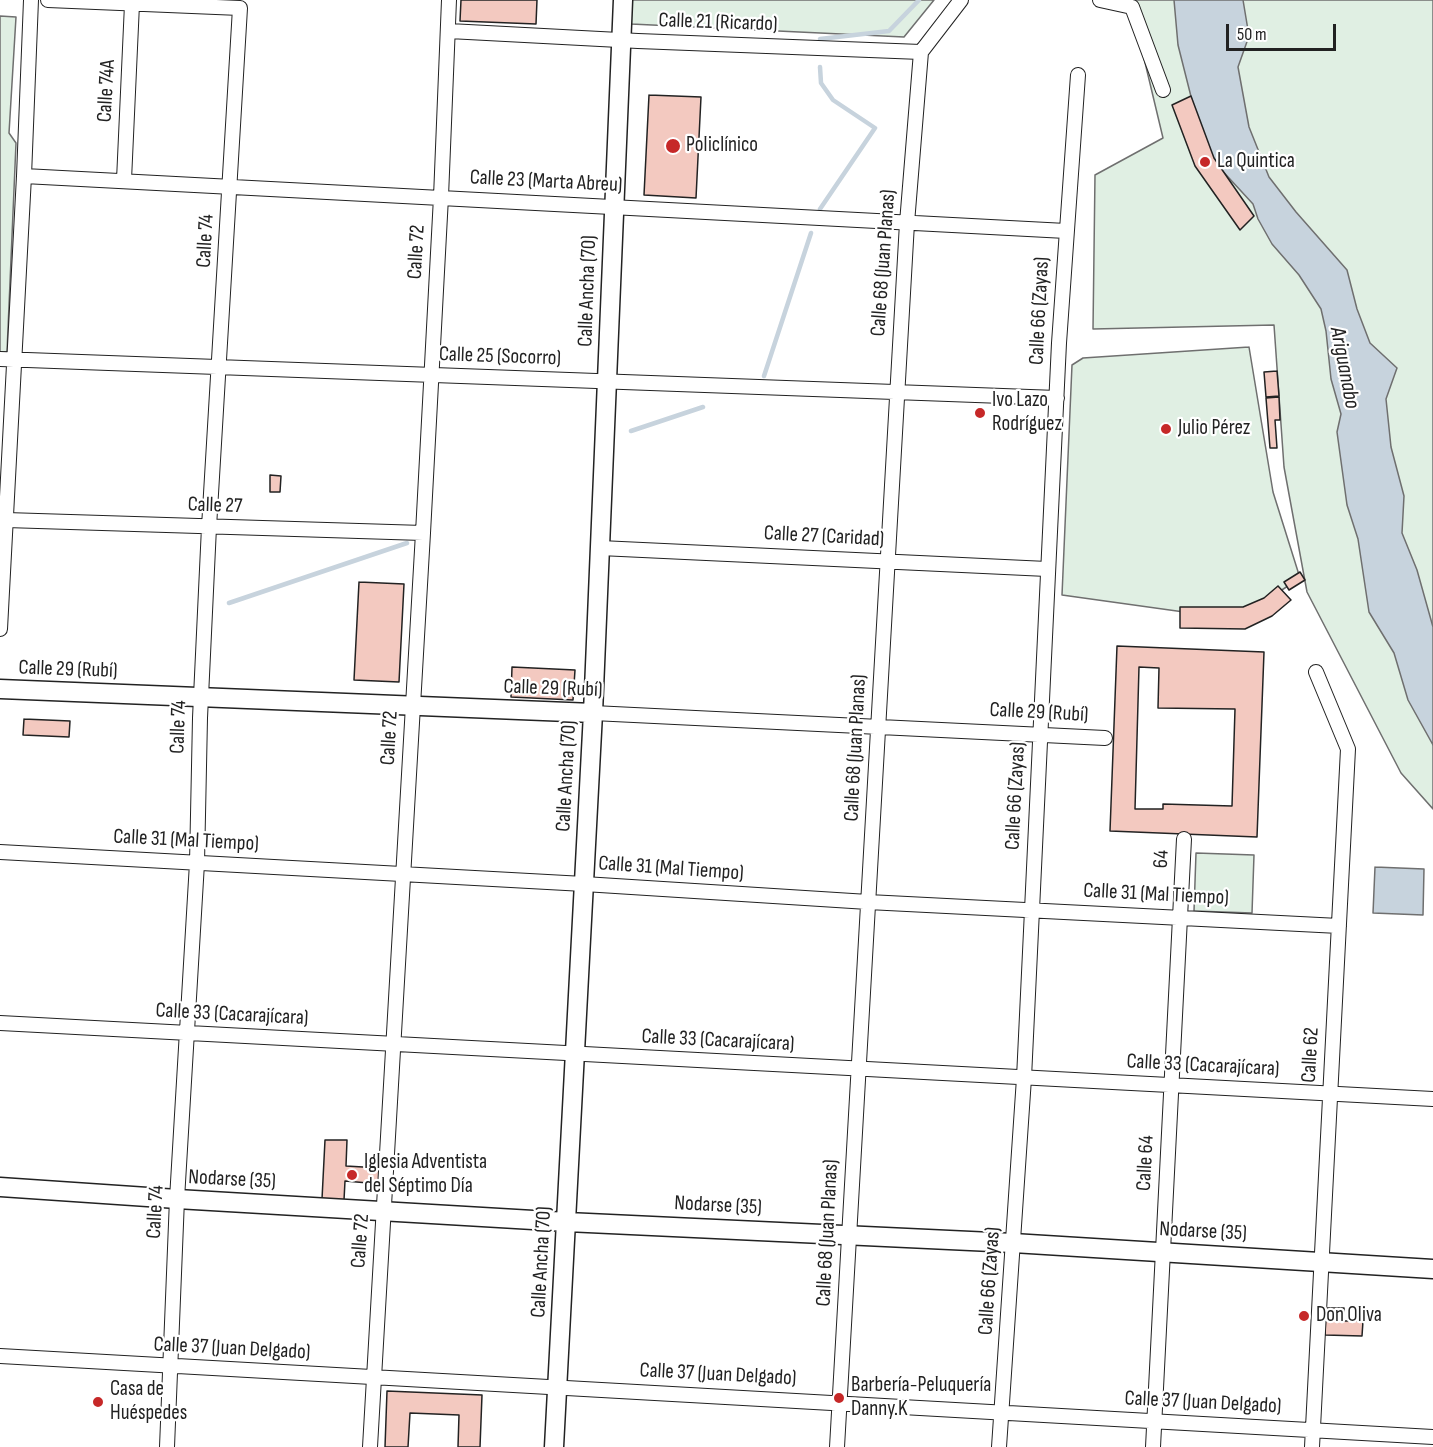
<!DOCTYPE html>
<html>
<head>
<meta charset="utf-8">
<style>
  body { margin:0 }
  #map { position:relative; width:1433px; height:1447px; overflow:hidden; background:#fff; font-family:"Sofia Sans Condensed",sans-serif }
  canvas { display:block }
  .scale { position:absolute; left:1226px; top:24px; width:110px; height:27px; box-sizing:border-box; border:3px solid #222; border-top:0; padding-left:8px; font-size:18px; line-height:21px; white-space:nowrap; color:#222; -webkit-text-stroke:4px #fff; paint-order:stroke }
</style>
</head>
<body>
<div id="map">
<canvas width="1433" height="1447"></canvas>
<div class="scale">50 m</div>
</div>
<script>
const ctx = document.querySelector('canvas').getContext('2d');
ctx.lineJoin = 'round';
function paint(path, color) {
  ctx.fillStyle = color;
  ctx.fill(path, 'evenodd');
}
function toPath(rows) {
  const path = new Path2D();
  for (const r of rows) {
    path.moveTo(r[0], r[1]);
    for (let i = 2; i < r.length; i += 2) path.lineTo(r[i], r[i + 1]);
  }
  return path;
}
function stroke(path, color, width, dash) {
  ctx.strokeStyle = color;
  ctx.lineWidth = width;
  ctx.lineCap = dash ? 'butt' : 'round';
  ctx.setLineDash(dash || []);
  ctx.stroke(path);
}
function drawText(font, color, halo, rows, align = 'center') {
  ctx.font = font + ' "Sofia Sans Condensed",sans-serif';
  ctx.lineWidth = 4.5;
  ctx.setLineDash([]);
  ctx.textBaseline = 'middle';
  ctx.strokeStyle = halo;
  ctx.fillStyle = color;
  for (const [text, x, y, turn = 0] of rows) {
    ctx.save();
    ctx.translate(x, y);
    ctx.rotate((+turn || 0) * Math.PI / 180);
    ctx.textAlign = isNaN(turn) ? turn : align;
    if (halo) ctx.strokeText(text, 0, 0);
    ctx.fillText(text, 0, 0);
    ctx.restore();
  }
}
const green = toPath([
  [632,0,934,0,904,37,631,24,632,0],
  [1102,0,1433,0,1433,809,1401,773,1307,592,1284,467,1274,325,1093,329,1095,175,1163,138,1132,8,1102,0],
  [0,16,16,17,9,133,16,143,7,352,0,352,0,16],
  [1249,347,1273,492,1300,578,1250,611,1184,612,1062,595,1072,365,1083,358,1249,347],
  [1196,853,1254,855,1252,913,1194,911,1196,853]
]);
const water = toPath([
  [1174,0,1243,0,1249,36,1238,67,1249,127,1269,177,1296,212,1347,270,1357,309,1370,343,1397,368,1386,399,1391,447,1404,496,1402,533,1417,570,1433,627,1433,745,1408,700,1394,653,1369,612,1358,539,1347,505,1337,432,1341,414,1331,379,1326,331,1321,309,1299,275,1272,244,1258,219,1253,204,1205,152,1178,45,1174,0],
  [1375,867,1424,869,1423,915,1373,913,1375,867]
]);
const stream = toPath([
  [820,39,889,31,919,0],
  [820,67,821,83,833,100,875,128,820,209],
  [764,376,811,233],
  [631,431,703,407],
  [229,603,407,543]
]);
const building = toPath([
  [461,0,537,0,536,24,460,21,461,0],
  [649,95,701,97,696,198,644,195,649,95],
  [1191,96,1214,158,1254,216,1240,230,1195,166,1172,105,1191,96],
  [1277,371,1279,396,1266,397,1264,372,1277,371],
  [1279,397,1280,420,1275,420,1277,448,1270,448,1266,398,1279,397],
  [270,475,281,476,280,492,270,492,270,475],
  [1300,572,1305,580,1289,590,1284,582,1300,572],
  [359,582,404,584,399,682,354,680,359,582],
  [1278,586,1291,600,1272,616,1245,629,1180,628,1180,607,1243,607,1264,598,1278,586],
  [1117,646,1264,652,1257,837,1110,831,1117,646],
  [1139,667,1159,668,1158,708,1235,709,1232,806,1163,804,1163,809,1135,809,1139,667],
  [512,667,575,670,573,700,511,697,512,667],
  [24,719,70,721,69,737,23,735,24,719],
  [325,1140,347,1140,346,1166,380,1168,380,1184,345,1181,344,1200,322,1199,325,1140],
  [1326,1308,1344,1308,1344,1321,1363,1321,1362,1336,1325,1335,1326,1308],
  [387,1391,482,1395,480,1447,458,1447,459,1415,410,1413,408,1447,385,1447,387,1391]
]);
const street = toPath([
  [48,0,240,8,209,527,200,718,197,863,177,1199,167,1447],
  [1100,0,1132,7,1163,90],
  [449,31,638,41,921,52,961,0],
  [24,176,1066,231],
  [124,180,132,4],
  [0,359,1057,398],
  [6,520,423,533],
  [600,548,1047,569],
  [0,629,24,176,31,0],
  [593,713,1105,738],
  [0,852,584,884,868,902,1339,926],
  [0,1023,1433,1099],
  [0,1356,1433,1437],
  [370,1447,423,533,441,197,449,0],
  [837,1447,907,223,921,52],
  [999,1447,1024,1078,1059,343,1078,75],
  [1153,1447,1184,839],
  [1312,1447,1348,749,1316,672]
]);
const secondary = toPath([
  [0,689,593,713],
  [0,1187,177,1199,567,1222,1013,1243,1433,1269],
  [554,1447,593,713,623,0]
]);
const markers = [
  [673,146,8,"#c62828"],
  [1205,162,6,"#c62828"],
  [980,413,6,"#c62828"],
  [1166,429,6,"#c62828"],
  [352,1175,6,"#c62828"],
  [1304,1316,6,"#c62828"],
  [839,1398,6,"#c62828"],
  [98,1402,6,"#c62828"]
];
const streetNames = [
  ["Calle 21 (Ricardo)",718,23,2],
  ["Calle 74A",107,91,-87],
  ["Calle 23 (Marta Abreu)",546,182,3],
  ["Calle 74",206,241,-87],
  ["Calle 72",417,252,-87],
  ["Calle 68 (Juan Planas)",884,263,-86],
  ["Calle Ancha (70)",588,291,-88],
  ["Calle 66 (Zayas)",1040,311,-87],
  ["Calle 25 (Socorro)",500,357,2],
  ["Calle 27",215,506,2],
  ["Calle 27 (Caridad)",824,537,3],
  ["Calle 29 (Rubí)",68,670,2],
  ["Calle 29 (Rubí)",553,689,2],
  ["Calle 29 (Rubí)",1039,713,3],
  ["Calle 74",179,727,-88],
  ["Calle 72",390,738,-87],
  ["Calle 68 (Juan Planas)",856,748,-87],
  ["Calle Ancha (70)",567,776,-87],
  ["Calle 66 (Zayas)",1016,796,-87],
  ["Calle 31 (Mal Tiempo)",186,841,3],
  ["64",1162,859,-87],
  ["Calle 31 (Mal Tiempo)",671,869,4],
  ["Calle 31 (Mal Tiempo)",1156,895,3],
  ["Calle 33 (Cacarajícara)",232,1015,3],
  ["Calle 33 (Cacarajícara)",718,1041,3],
  ["Calle 62",1311,1055,-87],
  ["Calle 33 (Cacarajícara)",1203,1066,3],
  ["Calle 64",1146,1163,-87],
  ["Nodarse (35)",232,1180,3],
  ["Nodarse (35)",718,1206,3],
  ["Calle 74",156,1212,-87],
  ["Nodarse (35)",1203,1232,3],
  ["Calle 68 (Juan Planas)",828,1233,-87],
  ["Calle 72",361,1241,-86],
  ["Calle Ancha (70)",542,1262,-87],
  ["Calle 66 (Zayas)",990,1281,-86],
  ["Calle 37 (Juan Delgado)",232,1349,3],
  ["Calle 37 (Juan Delgado)",718,1375,3],
  ["Calle 37 (Juan Delgado)",1203,1403,3]
];
const poiNames = [
  ["Policlínico",686,146],
  ["La Quintica",1217,162],
  ["Ivo Lazo",992,401],
  ["Rodríguez",992,425],
  ["Julio Pérez",1178,429],
  ["Iglesia Adventista",364,1163],
  ["del Séptimo Día",364,1187],
  ["Don Oliva",1316,1316],
  ["Barbería-Peluquería",851,1386],
  ["Danny.K",851,1410],
  ["Casa de",110,1390],
  ["Huéspedes",110,1414]
];
const waterNames = [
  ["Ariguanabo",1344,368,79]
];
paint(green, '#e0efe3');
stroke(green, '#6f6f6f', 1.5);
paint(water, '#c7d3dd');
stroke(water, '#6f6f6f', 1.5);
stroke(stream, '#c7d3dd', 4.5);
paint(building, '#f3c9c0');
stroke(building, '#222', 1.5);
stroke(street, '#222', 16);
stroke(secondary, '#222', 21);
stroke(street, '#fff', 14);
stroke(secondary, '#fff', 18);
for (const [x, y, r, color] of markers) {
  const dot = new Path2D();
  dot.arc(x, y, r, 0, 2 * Math.PI);
  ctx.fillStyle = color;
  ctx.fill(dot);
  stroke(dot, '#fff', 2);
}
drawText('21px', '#222', '#fff', streetNames);
drawText('21px', '#222', '#fff', poiNames, 'left');
drawText('italic 22px', '#222', '#fff', waterNames);
</script>
</body>
</html>
